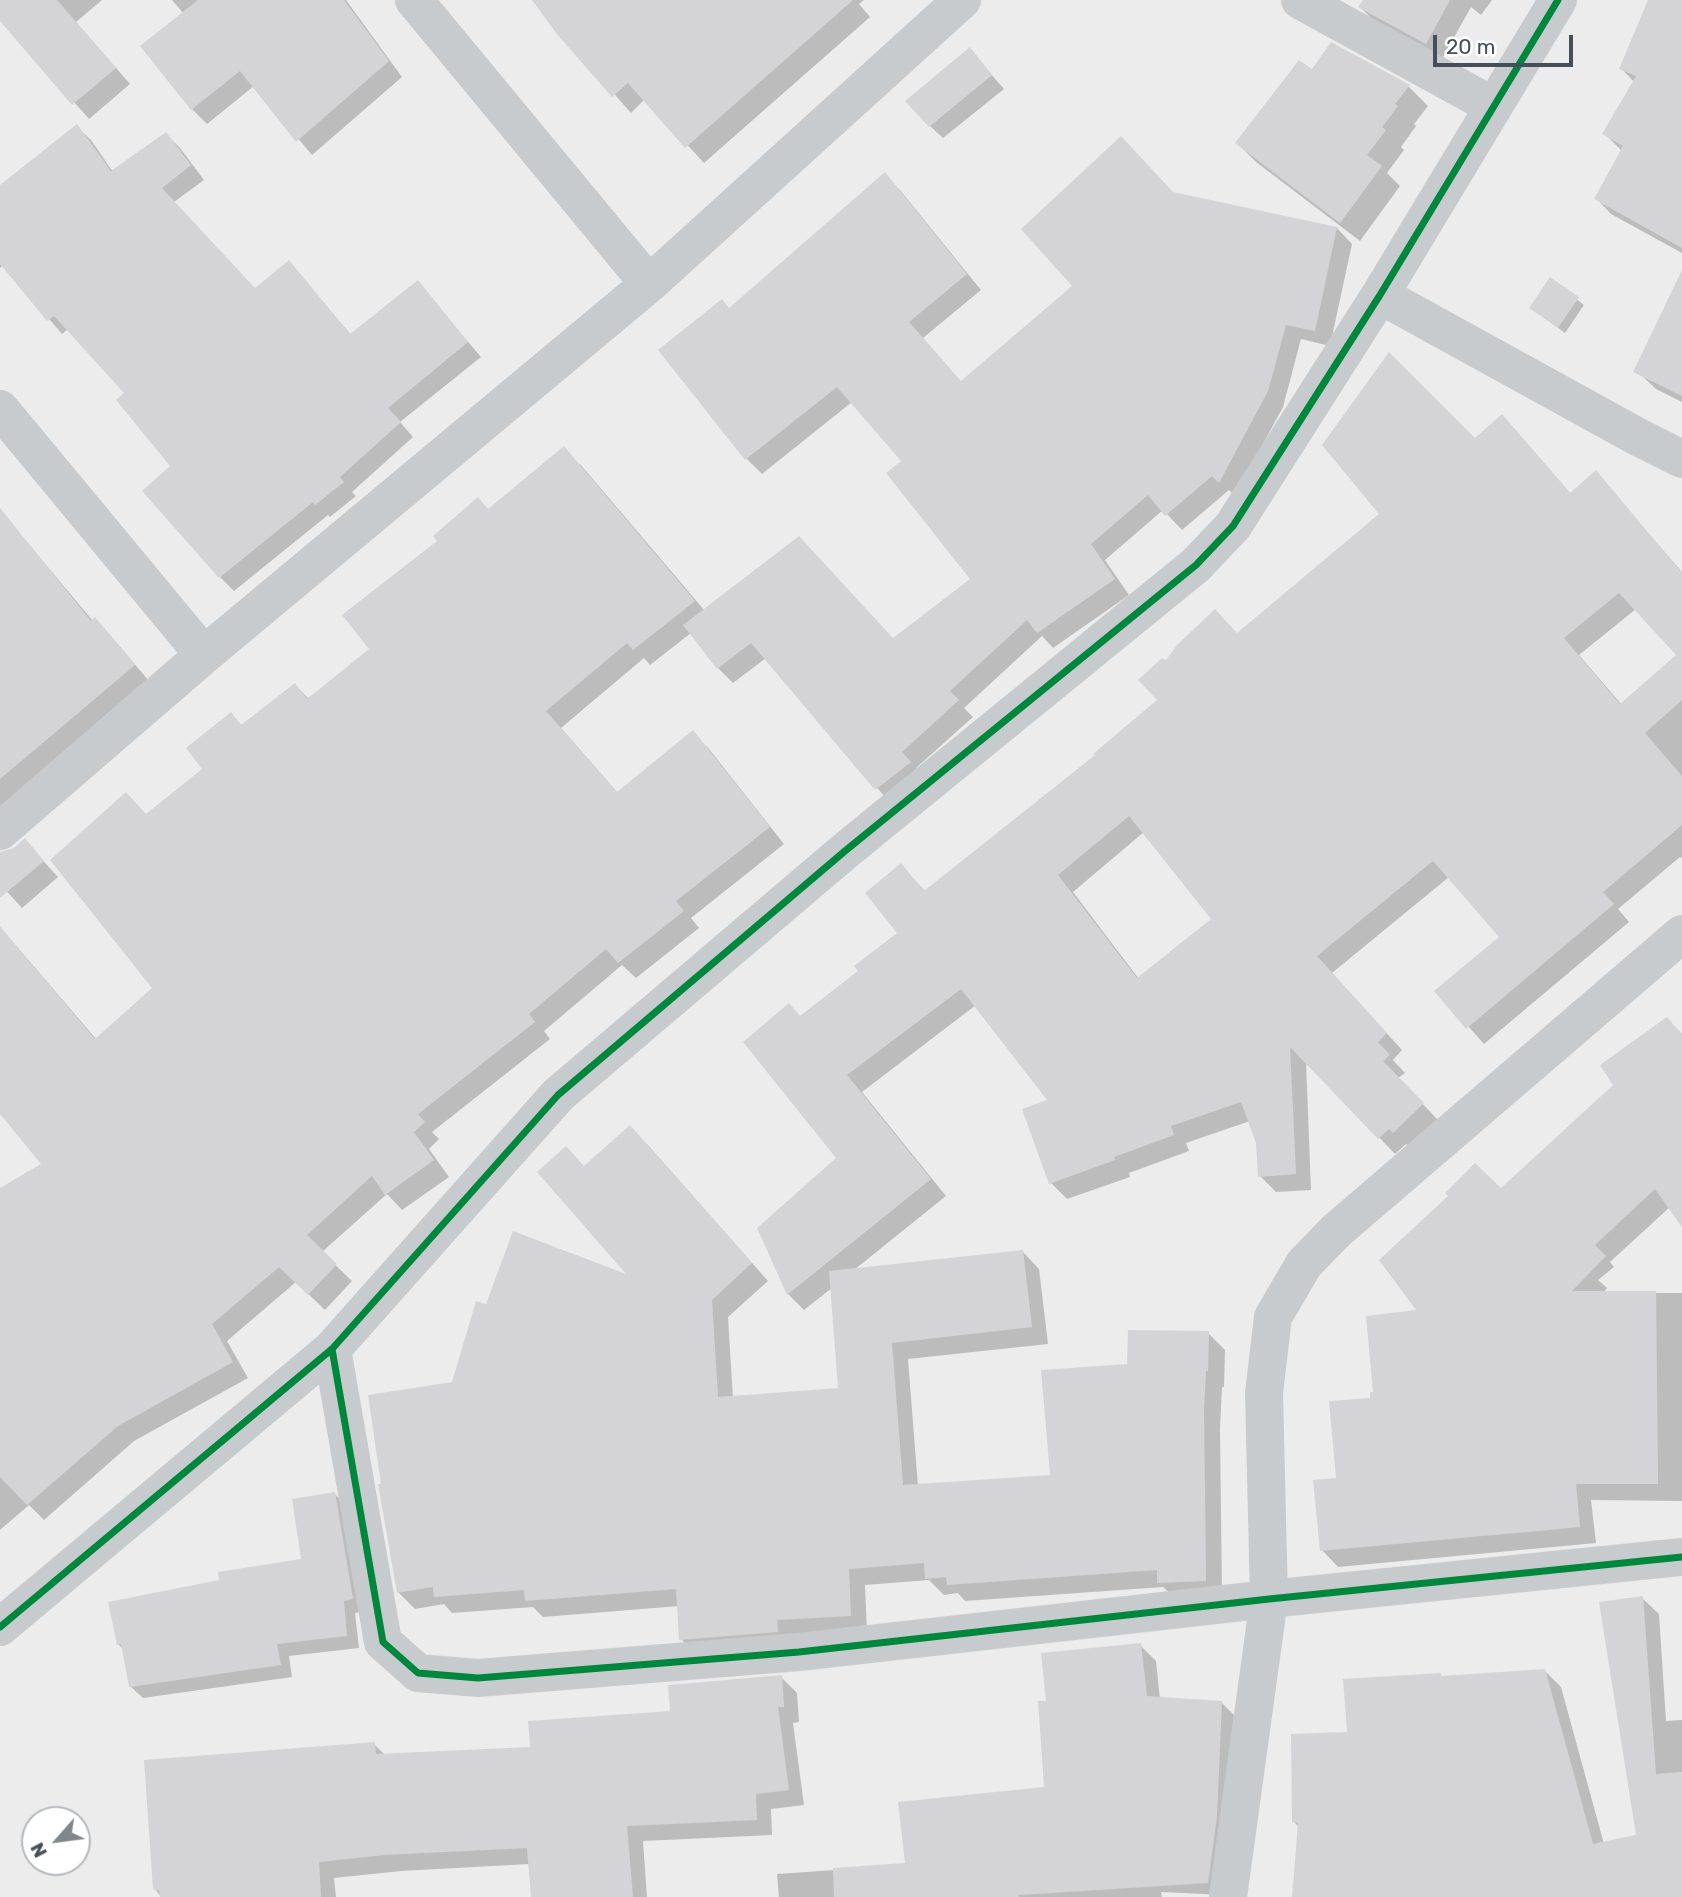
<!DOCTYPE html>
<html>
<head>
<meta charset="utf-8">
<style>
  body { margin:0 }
  #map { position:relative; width:1682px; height:1897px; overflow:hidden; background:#edecec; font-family:Rubik,sans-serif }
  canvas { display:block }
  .north { position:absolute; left:21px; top:1806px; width:70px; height:70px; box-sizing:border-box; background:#fff; border:2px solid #b4b9bd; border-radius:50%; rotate:242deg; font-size:19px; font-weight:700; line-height:28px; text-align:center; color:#444f59 }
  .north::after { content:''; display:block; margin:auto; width:24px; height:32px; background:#7f868c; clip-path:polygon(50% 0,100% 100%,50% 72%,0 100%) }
  .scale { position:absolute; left:1433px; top:35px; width:140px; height:32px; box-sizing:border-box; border:4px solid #444f59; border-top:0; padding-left:9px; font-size:21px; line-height:24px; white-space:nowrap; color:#444f59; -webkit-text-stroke:5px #fff; paint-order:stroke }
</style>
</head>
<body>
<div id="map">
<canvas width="1682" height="1897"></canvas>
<div class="north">N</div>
<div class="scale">20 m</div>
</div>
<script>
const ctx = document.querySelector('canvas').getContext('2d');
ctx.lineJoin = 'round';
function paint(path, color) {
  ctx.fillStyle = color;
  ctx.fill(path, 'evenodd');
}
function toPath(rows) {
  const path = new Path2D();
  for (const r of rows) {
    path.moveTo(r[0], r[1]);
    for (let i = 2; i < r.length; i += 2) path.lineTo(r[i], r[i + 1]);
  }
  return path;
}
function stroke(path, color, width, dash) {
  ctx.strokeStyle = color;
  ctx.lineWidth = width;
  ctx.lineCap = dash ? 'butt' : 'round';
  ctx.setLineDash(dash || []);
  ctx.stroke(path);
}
const shadow = toPath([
  [0,0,102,0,76,22,130,84,89,119,0,18],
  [172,0,346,0,402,77,312,155,254,86,207,124,192,109,184,14],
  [532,0,864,0,859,4,870,17,704,163,645,99,631,113],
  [1365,0,1492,0,1481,15,1471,7,1442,59,1375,22,1360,7],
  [1649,0,1682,0,1682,253,1611,214,1596,198,1622,151,1605,134,1634,82,1621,68],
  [970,50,1004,89,943,138,930,126],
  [1312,72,1409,87,1428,106,1414,124,1416,126,1401,147,1404,150,1387,173,1400,186,1360,241,1256,162,1237,143],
  [77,127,91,140,113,172,166,134,180,148,204,180,174,202,255,290,289,262,351,335,417,282,481,357,400,422,413,437,352,492,356,496,330,517,328,515,234,591,220,577,172,466,127,393,68,329,62,334,3,265,0,268,0,187],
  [885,175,900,190,981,290,923,338,962,383,1074,286,1174,194,1337,228,1352,244,1330,346,1301,339,1283,407,1235,496,1229,490,1182,530,1163,510,1105,560,1129,595,1053,648,1042,636,964,708,973,717,916,768,925,778,891,804,766,658,733,683,718,668,691,633,650,665,644,658,561,728,618,793,693,733,709,749,784,844,691,918,699,928,636,978,622,965,544,1031,550,1039,432,1132,439,1139,429,1149,449,1177,402,1210,387,1194,322,1252,352,1281,325,1310,296,1282,227,1341,248,1378,134,1441,44,1520,29,1505,0,1530,0,1210,44,1164,0,1111,0,927,97,1040,155,989,147,816,205,770,231,714,242,726,295,685,309,699,372,649,489,511,580,464,705,611,893,639,973,579,904,461,852,402,762,474,747,459,661,351,730,310],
  [1682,274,1682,402,1656,389,1640,374],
  [1551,279,1584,305,1565,333,1531,308],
  [1518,433,1571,494,1596,473,1682,572,1682,858,1680,857,1618,909,1629,922,1484,1044,1437,991,1501,938,1449,877,1332,973,1402,1050,1393,1060,1405,1073,1398,1078,1439,1121,1410,1148,1406,1144,1395,1154,1306,1061,1311,1190,1276,1192,1260,1176,1258,1142,1250,1121,1186,1143,1189,1151,1129,1173,1130,1177,1067,1199,1051,1183,1049,1101,976,1005,862,1092,946,1196,854,1270,1023,1252,1039,1269,1048,1344,908,1359,918,1486,1051,1477,1129,1366,1208,1333,1225,1350,1224,1387,1222,1387,1220,1428,1222,1597,1176,1599,1163,1587,965,1601,958,1593,944,1595,929,1580,865,1585,867,1632,697,1656,681,1639,679,1606,543,1617,533,1607,452,1613,444,1604,415,1609,398,1592,383,1485,454,1383,487,1306,632,1278,585,1167,647,1144,768,1281,728,1317,733,1398,840,1390,832,1288,804,1310,788,1294,759,1228,839,1158,801,1018,860,972,899,933,901,866,926,892,1097,756,1159,700,1166,662,1238,635,1475,440],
  [1636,609,1678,655,1622,705,1579,655],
  [1144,832,1214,920,1139,979,1073,892],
  [0,510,93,621,95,620,110,635,149,681,0,807],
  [25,841,58,877,22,908,0,884,0,854,15,849],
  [1667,1019,1682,1034,1682,1215,1671,1206,1610,1262,1614,1267,1598,1280,1607,1288,1603,1293,1682,1293,1682,1501,1591,1500,1596,1543,1338,1567,1322,1550,1372,1399,1419,1312,1501,1191,1616,1085],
  [334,1493,346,1506,365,1611,355,1613,359,1648,289,1656,292,1677,143,1698,130,1686,124,1650,118,1644,221,1582,303,1560],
  [1642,1598,1659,1614,1666,1721,1682,1720,1682,1897,1300,1897,1299,1827,1294,1822,1348,1733,1440,1675,1443,1678,1545,1671,1561,1687,1604,1844,1638,1837],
  [1140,1645,1156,1661,1160,1699,1221,1702,1237,1718,1224,1895,1161,1892,1162,1897,779,1897,777,1874,907,1865,1046,1788,1048,1703],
  [781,1677,797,1693,799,1722,793,1723,804,1805,771,1809,772,1835,643,1841,647,1897,533,1897,530,1864,401,1871,334,1878,336,1897,161,1897,155,1889,374,1744,385,1755,532,1749,672,1713]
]);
const building = toPath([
  [0,0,57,0,116,68,72,105,0,21],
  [198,0,344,0,389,61,296,142,240,71,191,110,140,46],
  [532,0,853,0,685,148,628,83,612,97,556,33],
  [1363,0,1450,0,1426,44,1358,7],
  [1648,0,1682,0,1682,248,1594,199,1623,146,1602,134,1636,76,1619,69],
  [1331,42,1410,85,1395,104,1398,106,1382,127,1386,130,1367,155,1382,166,1340,223,1235,143,1299,60,1312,69],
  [970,47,992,75,929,127,905,101],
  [77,124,111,171,166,132,191,165,162,188,255,288,289,260,350,334,418,280,468,342,388,408,401,422,340,477,344,482,315,505,313,502,219,578,142,491,170,466,116,400,124,393,54,316,47,321,0,264,0,185],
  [1121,136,1173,192,1337,227,1315,331,1286,325,1268,391,1219,483,1212,476,1165,516,1148,495,1091,544,1115,579,1037,633,1027,620,950,691,959,700,902,752,911,762,875,790,751,643,717,669,683,625,799,536,893,638,970,579,886,473,901,461,837,387,745,460,658,350,722,299,729,308,885,172,967,274,909,322,961,381,1072,286,1021,229],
  [1682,270,1682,396,1633,372],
  [1550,277,1579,297,1558,328,1529,308],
  [1389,352,1475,438,1502,414,1570,493,1596,470,1682,573,1682,700,1645,733,1682,776,1682,825,1603,892,1614,904,1466,1029,1434,991,1499,937,1433,861,1317,956,1387,1033,1378,1042,1390,1055,1383,1061,1424,1103,1393,1133,1389,1129,1378,1139,1290,1047,1296,1174,1258,1177,1256,1143,1241,1102,1171,1126,1174,1135,1114,1157,1115,1160,1049,1184,1022,1109,1047,1100,961,989,847,1075,931,1179,787,1295,757,1228,836,1158,743,1042,789,1003,800,1016,858,971,854,966,897,933,865,893,901,863,924,891,1095,755,1093,754,1157,700,1138,680,1162,658,1166,660,1177,645,1215,609,1237,633,1379,514,1322,445],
  [1619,593,1676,655,1620,704,1564,638],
  [1129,816,1211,919,1137,978,1058,875],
  [564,446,695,601,633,650,627,643,546,711,617,792,693,730,770,827,676,901,684,911,618,963,606,949,529,1014,535,1022,418,1114,425,1122,414,1132,434,1160,385,1195,372,1176,307,1235,337,1264,308,1295,279,1267,212,1324,233,1362,118,1426,27,1505,0,1477,0,1188,41,1164,0,1114,0,927,95,1039,152,988,50,860,126,792,146,814,202,769,186,748,231,712,241,725,295,683,307,699,369,649,342,615,437,541,433,536,478,497,488,509],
  [0,508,91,621,95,617,135,665,0,779],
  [25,838,44,861,0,898,0,852,14,848],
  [1667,1017,1682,1035,1682,1227,1655,1189,1595,1245,1606,1256,1572,1291,1656,1291,1658,1484,1576,1484,1580,1527,1320,1551,1313,1480,1336,1478,1329,1401,1370,1398,1370,1392,1373,1392,1366,1316,1416,1310,1379,1260,1448,1196,1445,1193,1475,1163,1501,1188,1613,1085,1600,1065],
  [630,1125,752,1263,712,1300,718,1397,838,1388,829,1271,1023,1250,1032,1327,892,1343,903,1485,1050,1475,1041,1370,1127,1364,1128,1330,1209,1331,1208,1371,1206,1371,1204,1410,1206,1581,1157,1583,1157,1570,947,1585,946,1577,925,1579,924,1563,849,1569,851,1616,777,1620,778,1632,679,1640,676,1589,525,1601,524,1590,434,1597,433,1587,397,1593,378,1484,381,1484,368,1395,452,1382,476,1301,486,1304,513,1231,626,1274,537,1172,566,1146,584,1166],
  [335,1492,353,1599,344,1601,347,1636,277,1644,281,1665,129,1687,121,1644,117,1645,108,1602,219,1580,218,1572,301,1559,292,1499],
  [1643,1596,1656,1774,1682,1772,1682,1897,1292,1897,1298,1823,1292,1822,1291,1734,1347,1732,1343,1679,1441,1673,1441,1676,1545,1669,1593,1844,1636,1835,1599,1602],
  [1141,1643,1147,1696,1222,1701,1217,1816,1208,1883,1019,1895,1019,1897,834,1897,833,1868,905,1863,898,1802,1044,1787,1038,1701,1046,1701,1041,1653],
  [782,1675,784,1707,778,1707,789,1790,756,1794,757,1820,627,1826,633,1897,531,1897,527,1848,384,1855,319,1862,321,1897,160,1897,159,1890,153,1890,144,1760,375,1742,376,1754,530,1747,528,1721,670,1711,668,1685]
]);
const minor = toPath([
  [414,0,649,284],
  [1300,0,1493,106],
  [1380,295,1638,437,1682,459],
  [0,409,204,655],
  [0,831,204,655,649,284,962,0],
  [332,1349,383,1642,418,1673,478,1678,799,1652,1269,1599,1682,1557],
  [0,1627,332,1349,558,1095,845,851,1196,565,1233,526,1380,295,1558,0],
  [1228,1897,1269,1599,1264,1393,1273,1317,1304,1264,1336,1231,1682,934]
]);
const cycleway = toPath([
  [332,1349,383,1642,418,1673,478,1678,799,1652,1269,1599,1682,1557],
  [0,1627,332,1349,558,1095,845,851,1196,565,1233,526,1380,295,1558,0]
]);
paint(shadow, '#0003');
paint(building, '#d4d4d7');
stroke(minor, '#c8cbcd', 38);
stroke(cycleway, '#00873e', 7);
</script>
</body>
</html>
